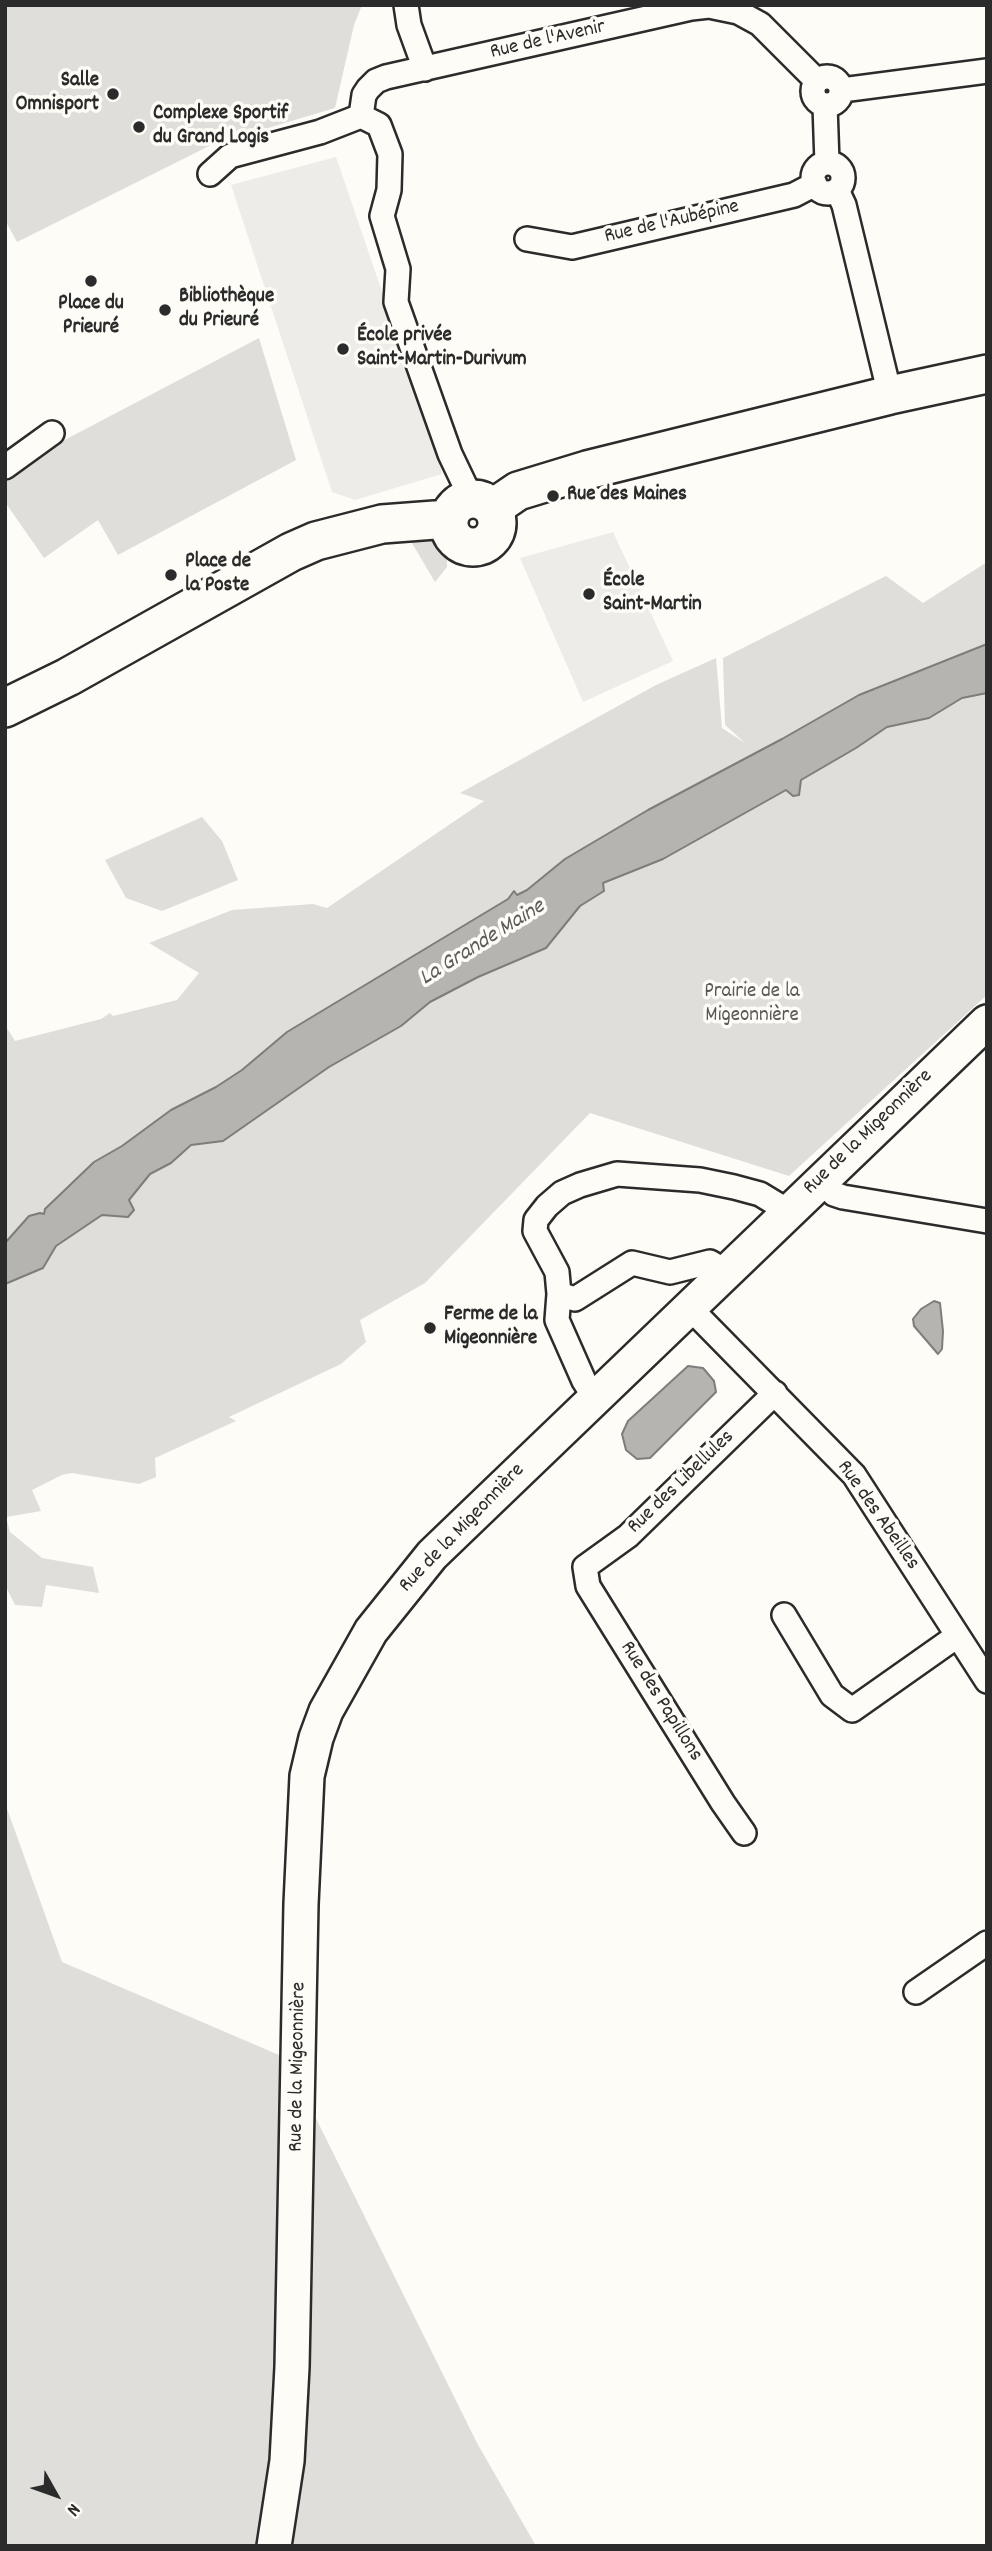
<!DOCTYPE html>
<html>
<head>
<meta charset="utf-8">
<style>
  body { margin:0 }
  #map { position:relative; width:992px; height:2551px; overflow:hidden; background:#fdfcf7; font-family:Dekko,sans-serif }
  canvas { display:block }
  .frame { position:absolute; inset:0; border:7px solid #2b2b2b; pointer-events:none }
  .north { position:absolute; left:21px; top:2460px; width:70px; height:70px; -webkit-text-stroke:5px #fdfcf7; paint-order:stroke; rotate:130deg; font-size:19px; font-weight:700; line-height:28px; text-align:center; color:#2b2b2b }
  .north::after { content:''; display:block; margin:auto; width:24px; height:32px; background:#2b2b2b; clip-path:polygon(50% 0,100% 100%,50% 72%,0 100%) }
</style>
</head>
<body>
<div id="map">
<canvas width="992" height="2551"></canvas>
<div class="frame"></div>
<div class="north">N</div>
</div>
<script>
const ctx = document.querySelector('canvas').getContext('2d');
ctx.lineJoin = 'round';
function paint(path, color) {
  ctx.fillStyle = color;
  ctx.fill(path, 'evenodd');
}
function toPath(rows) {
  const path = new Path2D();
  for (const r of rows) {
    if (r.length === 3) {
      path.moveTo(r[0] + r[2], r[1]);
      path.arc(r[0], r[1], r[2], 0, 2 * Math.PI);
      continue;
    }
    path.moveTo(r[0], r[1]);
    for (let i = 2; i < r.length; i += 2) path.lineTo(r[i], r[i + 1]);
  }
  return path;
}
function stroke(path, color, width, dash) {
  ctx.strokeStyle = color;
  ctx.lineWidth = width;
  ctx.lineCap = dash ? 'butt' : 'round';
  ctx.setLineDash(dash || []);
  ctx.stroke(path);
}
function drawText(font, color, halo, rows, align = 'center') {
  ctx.font = font + ' Dekko,sans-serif';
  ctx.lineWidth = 7;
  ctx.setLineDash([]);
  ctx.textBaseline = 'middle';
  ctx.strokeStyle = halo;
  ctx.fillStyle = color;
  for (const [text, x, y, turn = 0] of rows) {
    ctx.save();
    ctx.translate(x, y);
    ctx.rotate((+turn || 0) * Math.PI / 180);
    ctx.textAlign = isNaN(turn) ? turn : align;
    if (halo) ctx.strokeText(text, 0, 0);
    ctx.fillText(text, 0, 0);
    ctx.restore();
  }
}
const built = toPath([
  [336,157,416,391,436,444,442,474,355,500,332,492,231,185],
  [613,532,673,661,583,702,520,558]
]);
const green = toPath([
  [5,5,362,5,354,25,335,108,211,145,17,242,5,220],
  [259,338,296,460,118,555,98,520,44,558,5,502,5,482,55,445],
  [409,538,430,539,441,546,447,556,447,567,435,582],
  [987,562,987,995,789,1176,590,1113,425,1283,360,1320,366,1342,341,1364,229,1417,236,1421,155,1458,156,1477,139,1484,72,1473,62,1475,32,1490,41,1511,6,1517,10,1532,42,1558,93,1567,99,1593,46,1585,42,1607,15,1605,5,1585,5,1025,15,1041,101,1019,110,1013,113,1016,177,1000,199,973,149,943,232,910,313,904,327,908,484,801,460,793,656,685,716,658,722,728,745,743,725,725,723,658,886,576,923,603],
  [202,817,222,841,238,880,162,911,126,898,105,860],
  [5,1803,62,1962,286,2058,477,2443,536,2546,5,2546]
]);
const water = toPath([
  [987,644,987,693,962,698,929,718,887,727,856,748,801,780,799,795,793,796,786,790,663,859,603,883,604,891,580,906,546,948,478,977,430,1002,401,1026,329,1067,223,1141,191,1145,171,1163,150,1174,129,1200,134,1210,128,1217,102,1215,56,1246,43,1268,5,1284,5,1243,29,1216,40,1213,44,1214,45,1209,94,1162,122,1146,171,1110,216,1087,242,1070,287,1032,508,899,514,891,517,895,527,890,565,859,648,810,782,739,859,695,987,644],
  [934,1301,940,1303,943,1331,942,1349,938,1354,914,1326,913,1319,921,1309,934,1301],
  [688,1366,703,1368,714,1381,716,1392,650,1458,637,1459,626,1450,622,1434,628,1421,688,1366]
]);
const street = toPath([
  [406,5,409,25,425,69],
  [827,91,14],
  [842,90,987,71],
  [825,105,827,163],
  [361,116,364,95,368,89,376,81,386,77,691,8,709,6,738,12,760,24,817,81],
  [361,116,379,125,390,154,389,190,382,216,398,269,396,302,450,454,471,498],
  [828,178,15],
  [210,174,230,156,320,132,361,116],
  [837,190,844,205,890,395],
  [527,239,572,247,794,195,815,184],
  [5,467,52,433],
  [820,1180,834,1194,843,1197,987,1221],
  [559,1294,575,1299,632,1263,670,1272,710,1262,725,1271],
  [689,1307,854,1475,987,1681],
  [595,1398,584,1381,557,1320,559,1294,557,1272,535,1231,536,1220,547,1206,562,1193,580,1185,617,1174,700,1180,734,1187,760,1194,788,1211],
  [784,1615,832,1695,852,1710,957,1636],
  [744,1833,723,1803,588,1586,585,1567,628,1536,775,1393],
  [916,1992,987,1943]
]);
const secondary = toPath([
  [274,2546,287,2461,292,2367,301,1904,307,1776,316,1738,326,1711,371,1631,432,1555,987,1022]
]);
const primary = toPath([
  [473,523,24],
  [493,508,518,491,587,470,890,395,987,374],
  [5,708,68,677,291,552,316,541,382,524,448,519]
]);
const markers = [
  [113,94,7,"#2b2b2b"],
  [139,127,7,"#2b2b2b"],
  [91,281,7,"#2b2b2b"],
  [165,310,7,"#2b2b2b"],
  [343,349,7,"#2b2b2b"],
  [553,496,7,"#2b2b2b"],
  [171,575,7,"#2b2b2b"],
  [589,594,7,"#2b2b2b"],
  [430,1328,7,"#2b2b2b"]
];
const streetNames = [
  ["Rue de l'Avenir",548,41,-13],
  ["Rue de l'Aubépine",672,223,-13],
  ["Rue de la Migeonnière",869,1133,-44],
  ["Rue des Libellules",682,1483,-44],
  ["Rue des Abeilles",877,1516,55],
  ["Rue de la Migeonnière",463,1529,-46],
  ["Rue des Papillons",660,1702,58],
  ["Rue de la Migeonnière",299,2067,-89]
];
const poiNames = [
  ["Salle",99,82,"right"],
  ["Omnisport",99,106,"right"],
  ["Complexe Sportif",153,115],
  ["du Grand Logis",153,139],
  ["Bibliothèque",179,298],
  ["du Prieuré",179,322],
  ["Place du",91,305,"center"],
  ["Prieuré",91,329,"center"],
  ["École privée",357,337],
  ["Saint-Martin-Durivum",357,361],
  ["Rue des Maines",567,496],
  ["Place de",185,563],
  ["la Poste",185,587],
  ["École",603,582],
  ["Saint-Martin",603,606],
  ["Ferme de la",444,1316],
  ["Migeonnière",444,1340]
];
const parkNames = [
  ["Prairie de la",752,993],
  ["Migeonnière",752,1017]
];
const waterNames = [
  ["La Grande Maine",483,944,-32]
];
paint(built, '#edece8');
paint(green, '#dfdeda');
paint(water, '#b5b4b1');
stroke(water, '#7e7d7b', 2);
stroke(street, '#2b2b2b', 28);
stroke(secondary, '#2b2b2b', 38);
stroke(primary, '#2b2b2b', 42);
stroke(street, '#fdfcf7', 23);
stroke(secondary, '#fdfcf7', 33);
stroke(primary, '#fdfcf7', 37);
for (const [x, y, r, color] of markers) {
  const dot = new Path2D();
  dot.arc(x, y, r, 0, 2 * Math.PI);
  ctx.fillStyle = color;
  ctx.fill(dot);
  stroke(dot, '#fdfcf7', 2.5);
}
drawText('21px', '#2b2b2b', '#fdfcf7', streetNames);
drawText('bold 21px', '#2b2b2b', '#fdfcf7', poiNames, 'left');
drawText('21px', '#585857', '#fdfcf7', parkNames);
drawText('italic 23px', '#5b5b5a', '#fdfcf7', waterNames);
</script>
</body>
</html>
